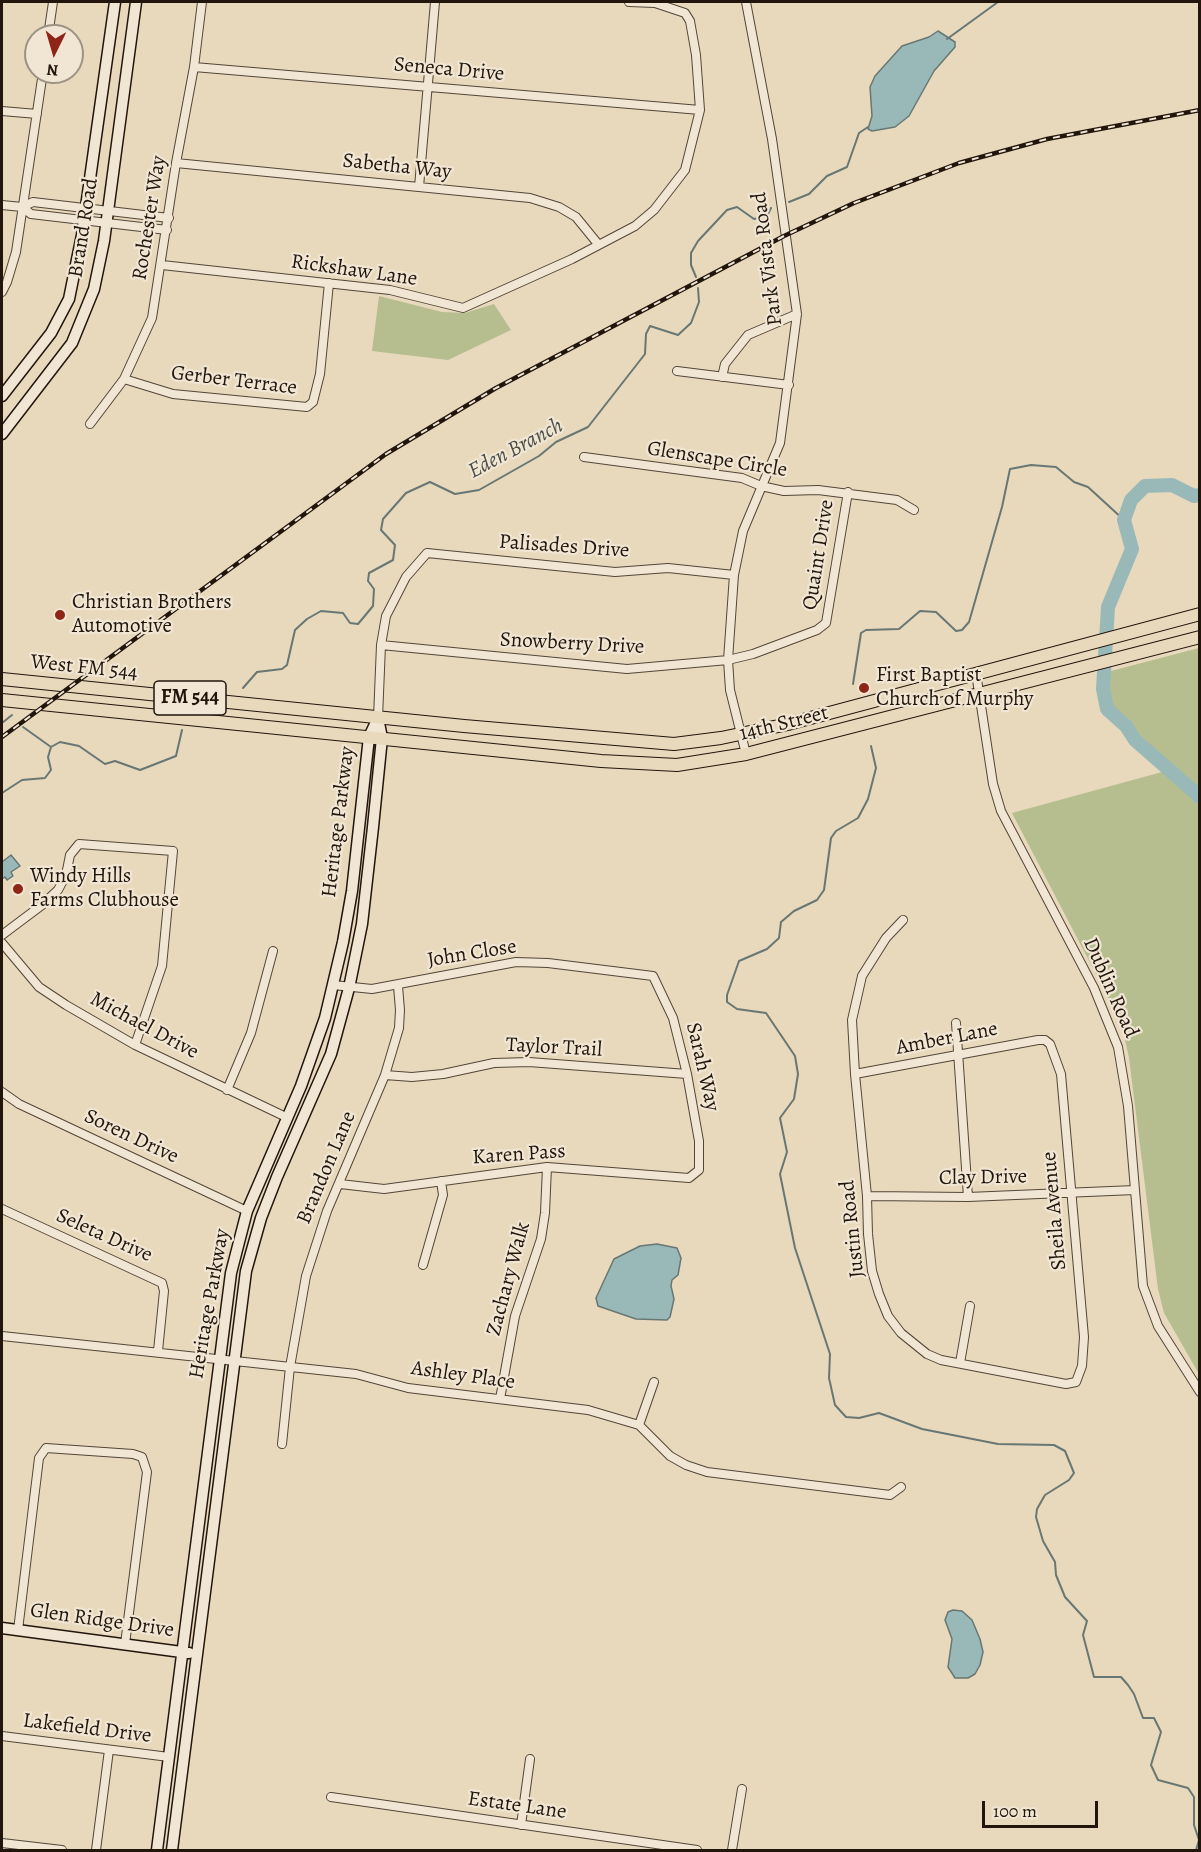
<!DOCTYPE html>
<html>
<head>
<meta charset="utf-8">
<style>
  body { margin:0 }
  #map { position:relative; width:1201px; height:1852px; overflow:hidden; background:#e8d8bc; font-family:Alegreya,serif }
  canvas { display:block }
  .frame { position:absolute; inset:0; border:3px solid #21150c; pointer-events:none }
  .north { position:absolute; left:24px; top:24px; width:60px; height:60px; box-sizing:border-box; background:#f0e6d3; border:2px solid #9d9283; border-radius:50%; rotate:185deg; font-size:16px; font-weight:700; line-height:24px; text-align:center; color:#21150c }
  .north::after { content:''; display:block; margin:auto; width:21px; height:27px; background:#8f2418; clip-path:polygon(50% 0,100% 100%,50% 72%,0 100%) }
  .scale { position:absolute; left:982px; top:1801px; width:116px; height:27px; box-sizing:border-box; border:3px solid #21150c; border-top:0; padding-left:8px; font-size:18px; line-height:21px; white-space:nowrap; color:#21150c; -webkit-text-stroke:4px #f0e6d3; paint-order:stroke }
</style>
</head>
<body>
<div id="map">
<canvas width="1201" height="1852"></canvas>
<div class="frame"></div>
<div class="north">N</div>
<div class="scale">100 m</div>
</div>
<script>
const ctx = document.querySelector('canvas').getContext('2d');
ctx.lineJoin = 'round';
function paint(path, color) {
  ctx.fillStyle = color;
  ctx.fill(path, 'evenodd');
}
function toPath(rows) {
  const path = new Path2D();
  for (const r of rows) {
    path.moveTo(r[0], r[1]);
    for (let i = 2; i < r.length; i += 2) path.lineTo(r[i], r[i + 1]);
  }
  return path;
}
function stroke(path, color, width, dash) {
  ctx.strokeStyle = color;
  ctx.lineWidth = width;
  ctx.lineCap = dash ? 'butt' : 'round';
  ctx.setLineDash(dash || []);
  ctx.stroke(path);
}
function drawText(font, color, halo, rows, align = 'center') {
  ctx.font = font + ' Alegreya,serif';
  ctx.lineWidth = 4.5;
  ctx.setLineDash([]);
  ctx.textBaseline = 'middle';
  ctx.strokeStyle = halo;
  ctx.fillStyle = color;
  for (const [text, x, y, turn = 0] of rows) {
    ctx.save();
    ctx.translate(x, y);
    ctx.rotate((+turn || 0) * Math.PI / 180);
    ctx.textAlign = isNaN(turn) ? turn : align;
    if (halo) ctx.strokeText(text, 0, 0);
    ctx.fillText(text, 0, 0);
    ctx.restore();
  }
}
const green = toPath([
  [379,296,442,312,465,313,494,304,511,330,448,360,372,351],
  [1199,648,1200,648,1199,1374,1164,1313,1158,1289,1129,1058,1123,1031,1112,1005,1012,813,1173,769,1108,702,1107,672]
]);
const water = toPath([
  [938,31,955,42,955,47,934,71,909,116,895,127,872,131,868,129,872,116,870,87,875,76,902,46,929,37,938,31],
  [11,855,20,866,11,872,13,876,7,880,5,877,2,879,2,862,11,855],
  [657,1244,677,1248,681,1258,678,1275,672,1280,671,1286,674,1299,670,1317,667,1320,636,1319,598,1306,596,1298,614,1259,640,1246,657,1244],
  [953,1610,962,1611,972,1620,980,1639,983,1652,980,1665,975,1674,968,1678,955,1678,948,1667,952,1639,945,1620,948,1612,953,1610]
]);
const stream = toPath([
  [947,39,998,2],
  [789,202,809,194,827,176,847,167,859,133,868,127],
  [696,277,691,265,691,253,698,241,727,210,737,207,754,219,767,216,771,208],
  [853,684,861,633,866,630,899,629,920,611,936,612,956,631,962,630,969,622,1002,507,1010,469,1031,465,1056,467,1074,482,1088,487,1124,520],
  [243,688,257,672,282,669,287,665,295,630,307,619,321,611,343,613,350,623,358,624,373,606,374,589,368,581,369,573,393,560,395,545,381,530,383,519,406,493,430,482,455,494,479,490,539,456,556,442,588,427,645,354,646,334,650,326,678,335,691,323,699,302,698,288],
  [2,723,12,715],
  [23,727,51,747],
  [871,746,876,768,868,799,858,818,836,831,831,838,824,890,817,900,794,911,781,922,779,938,767,949,739,961,727,995,727,1002,737,1009,766,1013,795,1056,798,1074,794,1099,780,1118,787,1152,780,1174,795,1248,830,1354,829,1378,835,1405,846,1417,859,1418,879,1413,922,1429,998,1444,1054,1445,1065,1451,1074,1473,1069,1480,1045,1495,1037,1509,1036,1517,1043,1541,1055,1562,1056,1575,1065,1597,1087,1621,1083,1635,1094,1677,1121,1677,1128,1685,1134,1694,1143,1718,1154,1718,1161,1732,1151,1765,1158,1780,1188,1788,1194,1797,1194,1825,1199,1840,1196,1850],
  [2,793,22,780,45,778,51,770,48,757,51,747,60,742,79,746,105,764,115,761,140,770,176,756,182,730]
]);
const river = toPath([
  [1200,495,1194,496,1172,485,1145,486,1131,500,1124,520,1132,549,1108,607,1103,689,1107,709,1126,726,1135,740,1200,797]
]);
const street = toPath([
  [746,2,772,139,797,314,780,443,743,531,734,575,728,660,730,690,746,754],
  [48,36,53,2],
  [194,67,700,110],
  [2,111,37,114],
  [176,163,530,198,559,207,576,217,598,244],
  [419,187,435,2],
  [2,205,22,207,31,214,167,230],
  [22,207,33,202,169,218],
  [162,265,390,290,463,308,572,259,635,226,654,210,685,170,700,110,696,55,690,21,685,13,655,3,629,2],
  [2,292,7,282,16,252,43,72],
  [677,371,789,385],
  [722,377,725,364,748,335,797,314],
  [124,379,173,394,307,407,313,402,320,374,329,283],
  [90,424,124,379,152,318,176,163,194,67,202,2],
  [584,457,742,478,761,486,784,491,818,490,897,500,914,510],
  [381,645,627,669,728,660,753,654,817,630,826,623,848,492],
  [976,673,993,784,1001,811,1094,988,1118,1047,1128,1106,1143,1286,1158,1326,1200,1392],
  [378,718,381,645,386,616,406,577,427,553,615,572,668,568,734,575],
  [2,935,42,905,58,890,66,875,70,855,79,844,173,851,162,966,135,1045],
  [2,943,39,987,66,1005,135,1045,286,1117],
  [333,985,372,989,516,962,548,963,653,976,673,1018,687,1074,699,1141,699,1170,689,1178,547,1167,384,1189,340,1184],
  [956,1023,968,1197],
  [855,1074,1038,1040,1045,1040,1050,1044,1061,1074,1084,1337,1082,1366,1076,1382,1066,1384,941,1360,927,1354,901,1333,888,1316,879,1294,872,1271,868,1234,867,1196,855,1074,852,1020,862,976,886,938,903,920],
  [385,1075,412,1077,443,1074,494,1063,529,1062,687,1074],
  [227,1090,251,1033,273,951],
  [2,1092,19,1104,247,1211],
  [867,1196,968,1197,1135,1190],
  [2,1209,162,1283,164,1291,158,1351],
  [423,1265,443,1195,441,1181],
  [2,1336,356,1374,408,1388,588,1410,639,1425,670,1456,686,1465,707,1472,890,1495,901,1487],
  [960,1363,970,1306],
  [500,1399,515,1316,541,1239,545,1213,547,1167],
  [639,1425,654,1382],
  [282,1444,290,1367,306,1276,327,1211,385,1075,399,1028,400,1010,398,986],
  [18,1630,39,1458,46,1448,133,1454,142,1457,147,1472,125,1644],
  [2,1736,169,1757],
  [331,1797,697,1850],
  [521,1825,530,1759],
  [2,1843,62,1850],
  [96,1850,109,1750],
  [732,1850,742,1789]
]);
const secondary = toPath([
  [2,396,51,333,69,299,82,235,115,2],
  [2,434,72,343,94,289,104,241,136,2],
  [2,1628,189,1653],
  [157,1850,231,1273,247,1211,301,1086,325,1018,343,942,352,891,369,737,378,718],
  [172,1850,246,1271,261,1218,277,1177,331,1054,349,988,362,924,373,827,382,738,378,718]
]);
const primary = toPath([
  [2,679,464,726,674,744,721,738,788,724,1200,614],
  [2,700,601,761,677,765,746,754,1200,637]
]);
const rail = toPath([
  [2,737,386,454,496,388,784,236,854,203,959,163,1047,139,1200,110]
]);
const markers = [
  [60,615,6,"#8f2418"],
  [864,688,6,"#8f2418"],
  [18,889,6,"#8f2418"]
];
const shields = [
  [190,698,72]
];
const shieldNames = [
  ["FM 544",190,698]
];
const streetNames = [
  ["Seneca Drive",449,70,5],
  ["Sabetha Way",397,167,6],
  ["Rochester Way",150,218,-81],
  ["Brand Road",84,228,-81],
  ["Park Vista Road",768,259,-97],
  ["Rickshaw Lane",354,271,8],
  ["Gerber Terrace",234,381,7],
  ["Glenscape Circle",717,460,9],
  ["Palisades Drive",564,547,4],
  ["Quaint Drive",819,555,-81],
  ["Snowberry Drive",572,644,3],
  ["West FM 544",84,668,6],
  ["14th Street",784,724,-14],
  ["Heritage Parkway",339,822,-83],
  ["John Close",472,954,-9],
  ["Dublin Road",1110,988,66],
  ["Michael Drive",144,1026,28],
  ["Amber Lane",947,1039,-11],
  ["Taylor Trail",554,1048,3],
  ["Sarah Way",702,1067,77],
  ["Soren Drive",131,1137,25],
  ["Karen Pass",519,1155,-4],
  ["Brandon Lane",327,1168,-67],
  ["Clay Drive",983,1178,-1],
  ["Sheila Avenue",1055,1211,-95],
  ["Justin Road",853,1229,-96],
  ["Seleta Drive",104,1236,24],
  ["Zachary Walk",509,1279,-75],
  ["Heritage Parkway",210,1304,-80],
  ["Ashley Place",463,1376,8],
  ["Glen Ridge Drive",102,1621,8],
  ["Lakefield Drive",87,1729,7],
  ["Estate Lane",517,1806,8]
];
const poiNames = [
  ["Christian Brothers",72,603],
  ["Automotive",72,627],
  ["First Baptist",876,676],
  ["Church of Murphy",876,700],
  ["Windy Hills",30,877],
  ["Farms Clubhouse",30,901]
];
const waterNames = [
  ["Eden Branch",516,449,-28]
];
paint(green, '#b6be90');
paint(water, '#98b9b7');
stroke(water, '#687773', 1.5);
stroke(stream, '#687773', 2);
stroke(river, '#98b9b7', 14);
stroke(street, '#534638', 10);
stroke(secondary, '#21150c', 13);
stroke(primary, '#21150c', 14);
stroke(street, '#f0e6d3', 8);
stroke(secondary, '#f0e6d3', 10);
stroke(primary, '#e8d8bc', 12);
stroke(rail, '#21150c', 4.5);
stroke(rail, '#f0e6d3', 2, [7]);
for (const [x, y, r, color] of markers) {
  const dot = new Path2D();
  dot.arc(x, y, r, 0, 2 * Math.PI);
  ctx.fillStyle = color;
  ctx.fill(dot);
  stroke(dot, '#f0e6d3', 2);
}
for (const [x, y, w] of shields) {
  const box = new Path2D();
  box.roundRect(x - w / 2, y - 17, w, 34, 4.5);
  ctx.fillStyle = '#f0e6d3';
  ctx.fill(box);
  stroke(box, '#21150c', 1.5);
}
drawText('bold 20px', '#21150c', null, shieldNames);
drawText('21px', '#21150c', '#f0e6d3', streetNames);
drawText('21px', '#21150c', '#f0e6d3', poiNames, 'left');
drawText('italic 22px', '#4b4e48', '#f0e6d3', waterNames);
</script>
</body>
</html>
